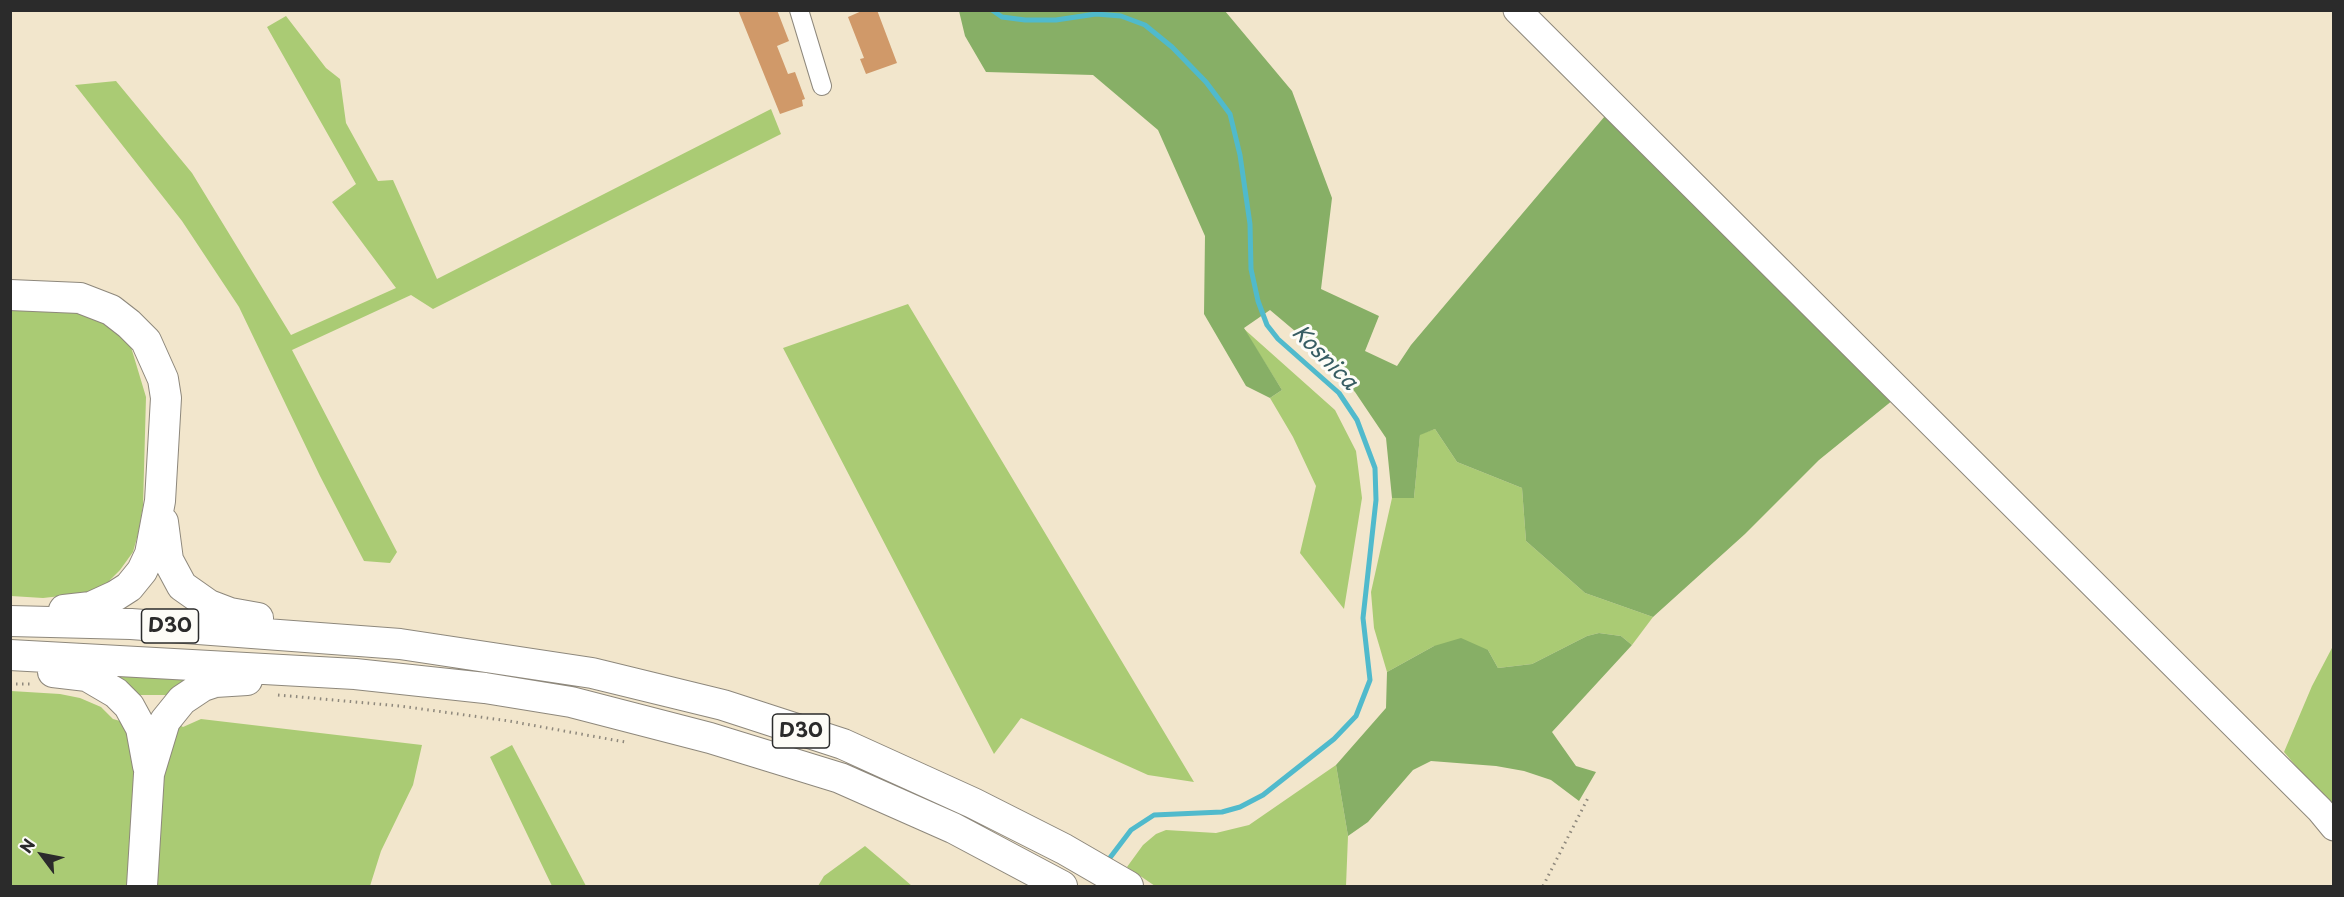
<!DOCTYPE html>
<html>
<head>
<meta charset="utf-8">
<style>
  body { margin:0 }
  #map { position:relative; width:2344px; height:897px; overflow:hidden; background:#f2e6cc; font-family:"Playpen Sans",sans-serif }
  canvas { display:block }
  .frame { position:absolute; inset:0; border:12px solid #2b2b2b; pointer-events:none }
  .north { position:absolute; left:12px; top:825px; width:60px; height:60px; -webkit-text-stroke:4px #fdfcf7; paint-order:stroke; rotate:302deg; font-size:16px; font-weight:700; line-height:24px; text-align:center; color:#2b2b2b }
  .north::after { content:''; display:block; margin:auto; width:21px; height:27px; background:#2b2b2b; clip-path:polygon(50% 0,100% 100%,50% 72%,0 100%) }
</style>
</head>
<body>
<div id="map">
<canvas width="2344" height="897"></canvas>
<div class="frame"></div>
<div class="north">N</div>
</div>
<script>
const ctx = document.querySelector('canvas').getContext('2d');
ctx.lineJoin = 'round';
function paint(path, color) {
  ctx.fillStyle = color;
  ctx.fill(path, 'evenodd');
}
function toPath(rows) {
  const path = new Path2D();
  for (const r of rows) {
    path.moveTo(r[0], r[1]);
    for (let i = 2; i < r.length; i += 2) path.lineTo(r[i], r[i + 1]);
  }
  return path;
}
function stroke(path, color, width, dash) {
  ctx.strokeStyle = color;
  ctx.lineWidth = width;
  ctx.lineCap = dash ? 'butt' : 'round';
  ctx.setLineDash(dash || []);
  ctx.stroke(path);
}
function drawText(font, color, halo, rows, align = 'center') {
  ctx.font = font + ' "Playpen Sans",sans-serif';
  ctx.lineWidth = 6;
  ctx.setLineDash([]);
  ctx.textBaseline = 'middle';
  ctx.strokeStyle = halo;
  ctx.fillStyle = color;
  for (const [text, x, y, turn = 0] of rows) {
    ctx.save();
    ctx.translate(x, y);
    ctx.rotate((+turn || 0) * Math.PI / 180);
    ctx.textAlign = isNaN(turn) ? turn : align;
    if (halo) ctx.strokeText(text, 0, 0);
    ctx.fillText(text, 0, 0);
    ctx.restore();
  }
}
const green = toPath([
  [286,16,326,68,340,79,346,123,378,181,393,180,437,279,771,109,781,134,433,309,411,295,292,350,397,552,390,563,364,561,320,476,239,307,182,221,75,85,116,81,192,173,291,335,396,288,332,202,356,184,267,27],
  [908,304,1194,782,1148,775,1021,718,994,754,783,348],
  [29,308,65,309,90,316,115,330,131,347,146,397,143,506,138,534,133,552,120,570,107,583,88,593,43,598,11,596,11,311],
  [1243,328,1335,410,1356,451,1362,498,1344,609,1300,553,1316,486,1293,437,1270,398,1282,390],
  [1435,429,1457,462,1522,488,1526,541,1585,593,1653,617,1632,645,1621,636,1599,633,1587,636,1532,664,1498,668,1488,650,1434,646,1387,672,1374,628,1371,592,1392,498,1414,498,1420,434],
  [2333,646,2333,810,2284,752,2312,686],
  [118,673,192,675,178,695,131,695,110,678],
  [11,691,60,694,80,698,101,707,113,719,120,721,129,718,136,735,131,886,11,886],
  [201,719,422,745,413,785,381,851,370,886,153,886,159,789,173,721,183,727],
  [512,745,586,886,552,886,490,757],
  [1336,765,1348,836,1346,886,1155,886,1127,867,1143,845,1156,834,1166,830,1216,833,1249,825],
  [865,846,897,873,912,886,818,886,824,876]
]);
const forest = toPath([
  [959,11,1225,11,1292,91,1332,198,1321,289,1379,316,1365,351,1397,366,1411,345,1605,116,1893,400,1819,460,1745,534,1653,617,1585,593,1526,541,1522,488,1457,462,1435,429,1420,435,1414,498,1392,498,1386,438,1355,392,1302,337,1270,310,1244,328,1282,390,1270,398,1246,386,1204,314,1205,236,1158,130,1093,75,986,72,965,36],
  [1599,633,1621,636,1632,645,1552,732,1576,766,1596,772,1579,801,1551,780,1524,771,1496,766,1431,761,1413,770,1368,822,1348,836,1336,765,1386,708,1387,672,1434,646,1461,638,1488,650,1498,668,1532,664,1587,636]
]);
const stream = toPath([
  [992,10,1002,17,1025,20,1056,20,1096,14,1121,16,1145,25,1172,47,1206,82,1230,114,1240,155,1250,224,1251,269,1258,301,1267,325,1278,339,1339,393,1357,420,1375,468,1376,500,1363,618,1370,680,1356,716,1334,739,1263,795,1240,807,1222,812,1154,815,1131,830,1106,863]
]);
const building = toPath([
  [738,10,777,10,789,41,777,46,788,74,795,72,805,99,802,100,803,106,780,114],
  [864,10,877,10,897,63,866,74,860,59,864,58,848,17]
]);
const path = toPath([
  [10,684,33,684],
  [278,695,400,706,509,721,625,742],
  [1543,886,1589,796]
]);
const street = toPath([
  [799,10,822,86]
]);
const secondary = toPath([
  [1517,10,2320,810,2334,827]
]);
const primary = toPath([
  [10,295,80,298,111,310,129,324,146,341,163,379,166,398,160,501,150,554,142,571,129,587,115,596,91,607,64,610],
  [163,522,168,560,182,586,209,605,230,613,258,618],
  [10,621,131,624,400,644,592,673,723,705,843,744,973,803,1064,849,1128,886],
  [10,655,355,674,485,688,571,702,710,738,840,778,953,828,1062,886],
  [53,672,87,676,116,693,129,706,141,728,148,766],
  [142,886,149,774,165,721,182,700,203,686,215,682,247,680]
]);
const shields = [
  [170,626,57],
  [801,731,57]
];
const shieldNames = [
  ["D30",170,626],
  ["D30",801,731]
];
const waterNames = [
  ["Kosnica",1324,358,45]
];
paint(green, '#aacb74');
paint(forest, '#87af66');
stroke(stream, '#50bacc', 5);
paint(building, '#d09969');
stroke(street, '#8e887c', 20);
stroke(secondary, '#8e887c', 29);
stroke(primary, '#8e887c', 32);
stroke(path, '#8e887c', 3, [1.5, 4.5]);
stroke(street, '#fff', 18);
stroke(secondary, '#fff', 27);
stroke(primary, '#fff', 30);
for (const [x, y, w] of shields) {
  const box = new Path2D();
  box.roundRect(x - w / 2, y - 17, w, 34, 4.5);
  ctx.fillStyle = '#fdfcf7';
  ctx.fill(box);
  stroke(box, '#2b2b2b', 1.5);
}
drawText('bold 20px', '#2b2b2b', null, shieldNames);
drawText('italic 22px', '#385d63', '#fdfcf7', waterNames);
</script>
</body>
</html>
